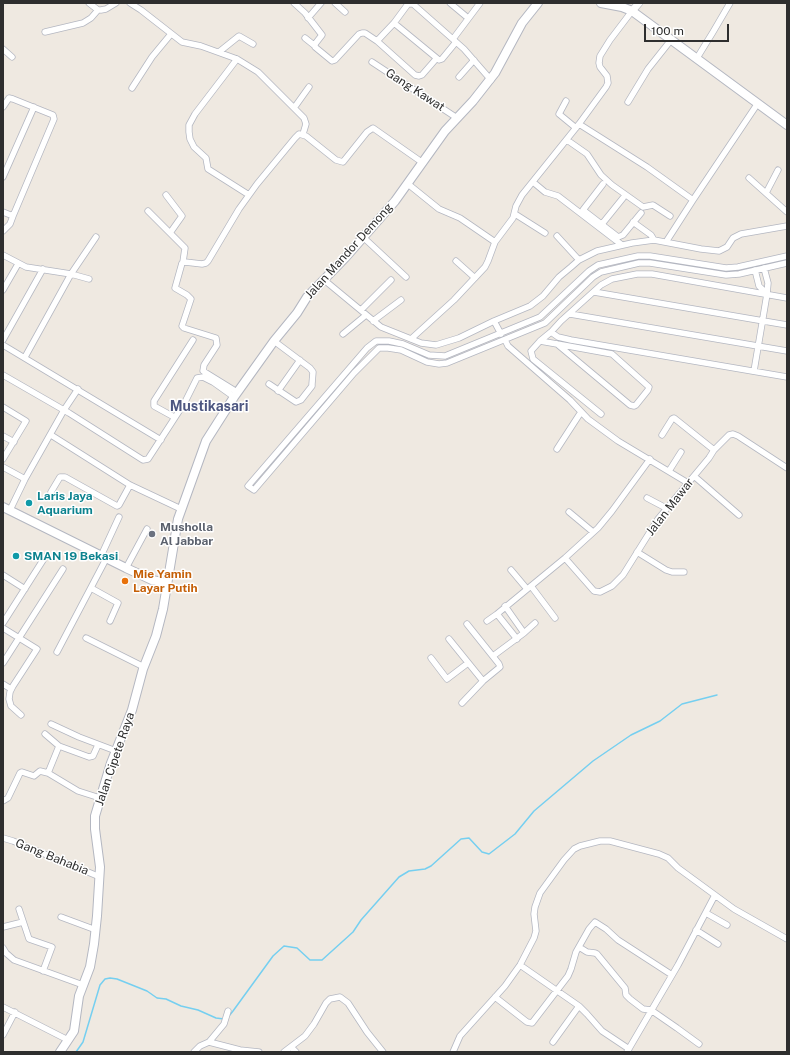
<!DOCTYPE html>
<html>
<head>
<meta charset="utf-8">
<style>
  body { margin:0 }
  #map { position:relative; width:790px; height:1055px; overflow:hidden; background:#efe9e1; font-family:"Public Sans",sans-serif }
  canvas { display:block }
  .frame { position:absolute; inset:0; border:4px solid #2e2e2e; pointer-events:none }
  .scale { position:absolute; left:644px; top:24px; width:85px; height:18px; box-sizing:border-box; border:2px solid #2e2e2e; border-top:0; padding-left:5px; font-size:12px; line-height:14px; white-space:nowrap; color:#2e2e2e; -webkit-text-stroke:3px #fff; paint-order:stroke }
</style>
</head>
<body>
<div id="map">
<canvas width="790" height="1055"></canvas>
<div class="frame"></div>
<div class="scale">100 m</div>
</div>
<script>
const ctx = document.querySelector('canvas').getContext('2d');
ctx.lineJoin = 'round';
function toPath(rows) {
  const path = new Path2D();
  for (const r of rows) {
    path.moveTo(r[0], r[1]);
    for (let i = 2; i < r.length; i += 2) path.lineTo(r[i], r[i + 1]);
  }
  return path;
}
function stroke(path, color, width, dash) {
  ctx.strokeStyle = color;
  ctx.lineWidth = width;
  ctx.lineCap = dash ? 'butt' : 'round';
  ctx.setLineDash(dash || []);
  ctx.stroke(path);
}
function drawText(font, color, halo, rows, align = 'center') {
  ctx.font = font + ' "Public Sans",sans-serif';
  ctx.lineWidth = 3;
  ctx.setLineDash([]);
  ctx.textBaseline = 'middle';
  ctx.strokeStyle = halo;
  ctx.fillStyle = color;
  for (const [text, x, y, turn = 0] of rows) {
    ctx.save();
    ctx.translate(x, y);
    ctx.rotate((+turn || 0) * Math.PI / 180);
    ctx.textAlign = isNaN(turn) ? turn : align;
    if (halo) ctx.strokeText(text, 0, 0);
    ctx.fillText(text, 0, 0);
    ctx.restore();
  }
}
const stream = toPath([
  [229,1016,233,1011,273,956,284,946,297,948,310,960,322,960,353,932,361,920,399,877,409,871,425,869,431,866,461,839,469,838,482,852,489,854,515,834,534,811,593,761,631,735,660,721,682,704,717,695],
  [76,1052,83,1042,100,985,105,979,110,978,117,979,147,991,157,998,166,999,181,1006,198,1010,216,1018,224,1019]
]);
const minor = toPath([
  [89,3,98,10,101,10,106,9,116,3],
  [130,3,141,10,182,42,201,46,237,59,258,72,304,118,306,124,303,134],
  [294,3,305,13,322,35,315,44,315,47,332,61,335,60,359,34,362,33,365,33,377,41,415,75,419,76,422,75,436,59],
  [335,3,345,12],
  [450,3,468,18],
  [308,18,321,3],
  [394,23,439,60,442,59,456,42],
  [45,32,83,23,91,18,98,10],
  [305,38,315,46],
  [453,39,480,3],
  [377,41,394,23,408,4,413,4,464,49,491,80],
  [3,49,12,57],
  [219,52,239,36,253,44],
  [697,58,713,32,730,3],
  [237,59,195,114,189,125,189,132,190,139,194,147,206,158,208,169,249,195],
  [372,62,457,118],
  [459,77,474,60],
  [132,88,152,57,171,34],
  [566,101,559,114,576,128],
  [628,102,648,69,671,40],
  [3,107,9,98,13,99,53,115,54,119,13,216,10,224,3,231],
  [294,108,309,87],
  [579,124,647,167,693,200],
  [567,140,587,154,601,175,612,185,643,207,653,205,670,216],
  [3,177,34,107],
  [749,178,787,212],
  [533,182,545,192,558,196,622,245],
  [408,184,439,209,460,218,495,242],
  [603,184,583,210,618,237,623,235,641,213],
  [766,193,778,170],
  [166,195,182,216,170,233],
  [148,211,185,248,183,262],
  [3,212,13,216],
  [515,214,545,233],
  [633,222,651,235,654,240],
  [602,224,623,198],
  [557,236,579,260],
  [363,237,406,277],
  [666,242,693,200,758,103],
  [3,255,26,267,71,274,89,279],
  [787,256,738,267,726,268,650,256,638,256,598,265,589,271,540,317,445,356,429,355,403,344,389,341,376,341,367,348,248,486,254,490,354,373,379,348,388,348,401,350,427,362,439,364,447,363,545,323,593,277,601,272,639,263,650,263,726,275,739,274,787,263],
  [456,261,475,278],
  [755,270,759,286,767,294],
  [323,279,381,327,421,343,436,345,459,338,494,321,530,306,543,296,559,277,571,267,579,260,597,251,632,243,654,240,701,249,719,251,727,247,733,238,741,234,787,226],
  [3,290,18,264],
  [594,292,787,325],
  [787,298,652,274,637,274,612,279,601,285,561,321,551,332,558,337,571,340,787,377],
  [361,310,391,280],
  [570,314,787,351],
  [373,321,401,300],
  [494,321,501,334],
  [343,334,366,315],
  [411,339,454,300,485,267,488,261,495,242,513,218,516,206,522,195,579,124,606,87,608,83,607,76,600,67,599,63,600,56,610,40,632,11],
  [3,340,43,269],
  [505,340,508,346,570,400,588,419,618,441,688,483],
  [540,341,551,332],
  [557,344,630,405,634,406,636,405,648,390,649,387,612,354,557,344,540,341,531,351,533,359,601,414],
  [3,345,161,440],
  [25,357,71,274,96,237],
  [754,371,767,294,768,283,764,268],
  [3,375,69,413,143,460,148,459,185,402,197,378,203,377,213,382,234,397],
  [269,384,296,402,301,400,312,386,312,384,313,372,310,368,274,341],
  [278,391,300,360],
  [237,392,203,371,204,365,217,345,216,338,184,328,182,326,191,299,187,295,175,288,182,263,185,262,202,264,206,263,208,261,239,209,257,184,295,138,299,134,306,136,336,160,343,162,367,132,373,128,423,163],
  [3,407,26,421,3,459],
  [174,417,154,406,154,401,193,340],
  [51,435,130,485,181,509],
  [662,435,672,419,674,418,714,450],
  [3,436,14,442],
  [557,449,581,412],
  [3,467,25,479],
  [669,471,681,452],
  [694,476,739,515],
  [51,492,60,477,65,477,117,506,119,505,130,485],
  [647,498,666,508],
  [10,510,25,479,64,410,78,389],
  [569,512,593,532],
  [637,552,666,570,672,572,684,572],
  [101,556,119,517],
  [565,558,594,591,600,592,612,586,623,575,658,519,709,458,714,450,729,435,733,434,738,436,787,468],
  [126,568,147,529],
  [511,570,527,589],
  [3,575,25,589],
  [531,586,555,618],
  [91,588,118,603,110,621],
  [487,621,497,614],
  [3,623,45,557],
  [3,628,37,649,13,686,10,692,9,699,11,706,21,715],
  [524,633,535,623],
  [86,638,144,667],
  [449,639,483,681],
  [517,639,497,614,565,558,598,528,612,511,650,459],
  [57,652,106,559],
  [493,656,524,633,505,606],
  [431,658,447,679,468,663],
  [3,663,63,569],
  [3,684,11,689],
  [462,703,483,681,500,667,499,664,467,624],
  [51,724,79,737,116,751],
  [45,734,59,746,89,757,93,756,98,745],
  [48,773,59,746],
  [3,801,8,798,20,773,22,772,34,776,40,771,48,773,78,791,100,798],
  [3,838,13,841,100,877],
  [19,909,29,939,52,947,43,971],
  [706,913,727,925],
  [61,917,96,930],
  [3,927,23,922],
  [696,930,718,944],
  [579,947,587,952,595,953,597,954,625,988,626,995,630,999,643,1009,651,1010,677,1028,699,1044],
  [3,948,6,953,14,960,83,985],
  [520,965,579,1006,587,1014,602,1031,629,1049],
  [495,997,527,1022,532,1023,568,976,571,969,576,952,589,929,595,922,606,929,618,940,672,975],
  [3,1007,68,1040],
  [3,1035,15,1012],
  [209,1042,224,1024,228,1011],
  [553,1042,579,1006],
  [291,1047,296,1052],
  [194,1052,200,1046,209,1042,240,1050,259,1052],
  [284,1052,305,1036,314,1024,326,1003,330,999,340,997,348,1003,367,1032,383,1052],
  [453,1052,460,1036,505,986,520,965,534,938,536,931,534,914,535,907,540,893,564,860,574,849,580,846,600,841,610,841,659,854,668,858,678,868,734,909,787,939],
  [627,1052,678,965,715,895]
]);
const tertiary = toPath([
  [632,11,639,3]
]);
const secondary = toPath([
  [601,3,622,7,632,11,787,125],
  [3,507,126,568,152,580,167,583],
  [60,1052,74,1031,79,996,90,967,94,944,97,916,100,867,95,829,95,816,111,763,132,710,143,669,156,636,163,609,178,519,206,441,234,397,274,341,297,313,307,297,345,258,395,201,445,131,473,101,495,73,522,23,538,3]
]);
const markers = [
  [29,503,4,"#0f9aa8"],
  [152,534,4,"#6b7280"],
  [16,556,4,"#0f9aa8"],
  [125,581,4,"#e8710a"]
];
const streetNames = [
  ["Gang Kawat",415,90,33],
  ["Jalan Mandor Demong",349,251,-48],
  ["Jalan Mawar",670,507,-52],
  ["Jalan Cipete Raya",115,759,-71],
  ["Gang Bahabia",52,857,22]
];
const cultureNames = [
  ["Laris Jaya",37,496],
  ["Aquarium",37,510],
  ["SMAN 19 Bekasi",24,556]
];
const worshipNames = [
  ["Musholla",160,527],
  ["Al Jabbar",160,541]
];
const foodNames = [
  ["Mie Yamin",133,574],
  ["Layar Putih",133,588]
];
const quarterNames = [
  ["Mustikasari",209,407]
];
stroke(stream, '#75cff0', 1.5);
stroke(minor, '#b4b7c1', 7);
stroke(tertiary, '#b4b7c1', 8);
stroke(secondary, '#b4b7c1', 10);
stroke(minor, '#fff', 5.5);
stroke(tertiary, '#fff', 7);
stroke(secondary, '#fff', 8);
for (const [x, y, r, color] of markers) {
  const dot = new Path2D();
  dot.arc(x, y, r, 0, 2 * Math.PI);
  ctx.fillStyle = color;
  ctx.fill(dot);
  stroke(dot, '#fff', 1.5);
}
drawText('12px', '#2e2e2e', '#fff', streetNames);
drawText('bold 12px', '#0d838f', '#fff', cultureNames, 'left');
drawText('bold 12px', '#5b616d', '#fff', worshipNames, 'left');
drawText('bold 12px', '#c56008', '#fff', foodNames, 'left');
drawText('bold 14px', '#4d5680', '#fff', quarterNames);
</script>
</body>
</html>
